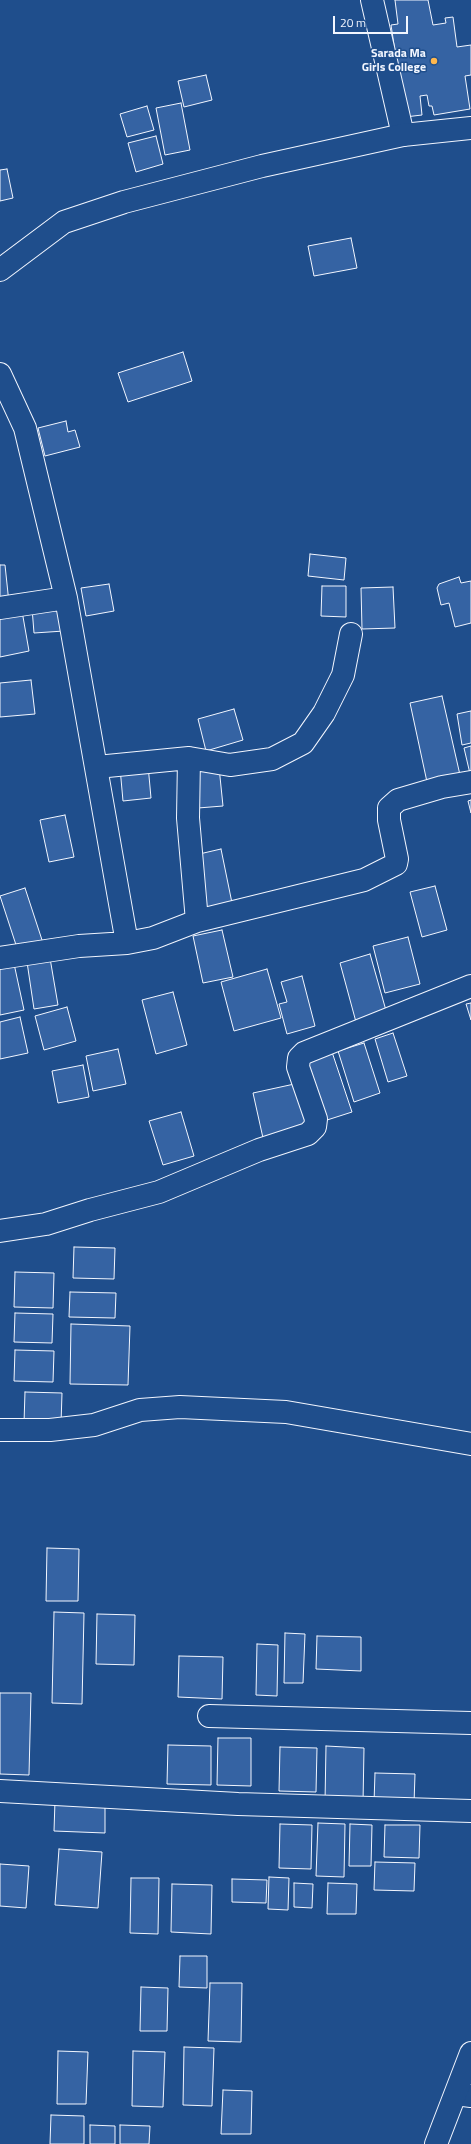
<!DOCTYPE html>
<html>
<head>
<meta charset="utf-8">
<style>
  body { margin:0 }
  #map { position:relative; width:471px; height:2144px; overflow:hidden; background:#1f4e8c; font-family:"Titillium Web",sans-serif }
  canvas { display:block }
  .scale { position:absolute; left:333px; top:16px; width:75px; height:18px; box-sizing:border-box; border:2px solid #f2f6ff; border-top:0; padding-left:5px; font-size:12px; line-height:14px; white-space:nowrap; color:#f2f6ff; -webkit-text-stroke:3px #1f4e8c; paint-order:stroke }
</style>
</head>
<body>
<div id="map">
<canvas width="471" height="2144"></canvas>
<div class="scale">20 m</div>
</div>
<script>
const ctx = document.querySelector('canvas').getContext('2d');
ctx.lineJoin = 'round';
function paint(path, color) {
  ctx.fillStyle = color;
  ctx.fill(path, 'evenodd');
}
function toPath(rows) {
  const path = new Path2D();
  for (const r of rows) {
    path.moveTo(r[0], r[1]);
    for (let i = 2; i < r.length; i += 2) path.lineTo(r[i], r[i + 1]);
  }
  return path;
}
function stroke(path, color, width, dash) {
  ctx.strokeStyle = color;
  ctx.lineWidth = width;
  ctx.lineCap = dash ? 'butt' : 'round';
  ctx.setLineDash(dash || []);
  ctx.stroke(path);
}
function drawText(font, color, halo, rows, align = 'center') {
  ctx.font = font + ' "Titillium Web",sans-serif';
  ctx.lineWidth = 3;
  ctx.setLineDash([]);
  ctx.textBaseline = 'middle';
  ctx.strokeStyle = halo;
  ctx.fillStyle = color;
  for (const [text, x, y, turn = 0] of rows) {
    ctx.save();
    ctx.translate(x, y);
    ctx.rotate((+turn || 0) * Math.PI / 180);
    ctx.textAlign = isNaN(turn) ? turn : align;
    if (halo) ctx.strokeText(text, 0, 0);
    ctx.fillText(text, 0, 0);
    ctx.restore();
  }
}
const building = toPath([
  [395,0,428,0,433,25,446,23,445,18,453,17,457,47,471,45,471,75,465,76,470,109,434,115,432,106,429,106,427,95,420,96,422,115,405,117,391,25,398,24,395,0],
  [206,75,212,100,184,107,178,81,206,75],
  [181,103,190,150,165,155,156,108,181,103],
  [147,106,154,130,127,137,120,114,147,106],
  [156,136,163,164,136,172,128,143,156,136],
  [7,169,13,198,0,201,0,170,7,169],
  [351,238,357,268,314,276,308,246,351,238],
  [183,352,192,381,128,402,118,373,183,352],
  [66,421,68,432,75,430,80,447,45,456,38,428,66,421],
  [310,554,346,558,344,580,308,576,310,554],
  [0,565,5,565,9,603,0,604,0,565],
  [459,577,461,583,471,581,471,623,455,627,449,603,441,605,437,588,439,584,459,577],
  [109,584,114,611,86,616,81,588,109,584],
  [322,586,346,586,346,617,321,616,322,586],
  [393,587,395,628,362,629,361,588,393,587],
  [62,606,64,631,34,633,32,608,62,606],
  [22,611,29,651,0,657,0,614,22,611],
  [31,680,35,714,0,717,0,683,31,680],
  [442,696,460,775,427,782,410,703,442,696],
  [234,709,243,740,206,751,198,719,234,709],
  [471,711,471,743,462,745,457,714,471,711],
  [471,746,471,778,464,748,471,746],
  [148,765,151,798,123,801,120,768,148,765],
  [219,767,223,806,198,808,195,770,219,767],
  [471,800,471,813,468,801,471,800],
  [65,815,74,857,49,862,40,820,65,815],
  [221,849,232,903,206,909,195,855,221,849],
  [435,886,447,930,422,937,410,892,435,886],
  [25,888,43,943,18,951,0,896,25,888],
  [222,930,233,977,203,983,193,936,222,930],
  [408,937,420,984,385,993,373,946,408,937],
  [370,954,387,1014,356,1022,340,963,370,954],
  [50,958,58,1005,34,1009,27,962,50,958],
  [13,959,24,1010,0,1015,0,962,13,959],
  [267,969,281,1018,234,1031,221,982,267,969],
  [302,976,315,1026,287,1034,279,1004,287,1002,281,982,302,976],
  [173,992,187,1045,156,1054,142,1000,173,992],
  [471,1003,471,1020,466,1004,471,1003],
  [67,1007,76,1041,44,1050,35,1016,67,1007],
  [20,1017,28,1053,0,1059,0,1022,20,1017],
  [393,1033,407,1076,388,1082,375,1039,393,1033],
  [364,1043,380,1093,354,1102,338,1051,364,1043],
  [118,1049,126,1084,93,1091,86,1056,118,1049],
  [332,1052,352,1112,324,1121,305,1060,332,1052],
  [83,1065,89,1097,58,1103,52,1071,83,1065],
  [299,1083,310,1127,263,1138,253,1093,299,1083],
  [181,1112,194,1156,163,1165,149,1121,181,1112],
  [74,1247,115,1248,114,1279,73,1278,74,1247],
  [15,1272,54,1273,53,1308,14,1307,15,1272],
  [70,1292,116,1293,115,1318,69,1317,70,1292],
  [15,1313,53,1314,52,1343,14,1342,15,1313],
  [71,1324,130,1326,128,1385,70,1384,71,1324],
  [15,1350,54,1351,53,1382,14,1381,15,1350],
  [25,1392,62,1393,61,1424,24,1423,25,1392],
  [47,1548,79,1549,78,1601,46,1601,47,1548],
  [54,1612,84,1613,82,1704,52,1703,54,1612],
  [97,1614,135,1615,134,1665,96,1664,97,1614],
  [285,1633,305,1634,303,1683,284,1683,285,1633],
  [317,1636,361,1637,361,1671,316,1669,317,1636],
  [257,1644,278,1645,277,1696,256,1695,257,1644],
  [179,1656,223,1657,222,1699,178,1697,179,1656],
  [0,1693,31,1693,29,1775,0,1774,0,1693],
  [218,1738,251,1738,251,1786,217,1785,218,1738],
  [168,1745,211,1746,211,1785,167,1784,168,1745],
  [326,1746,364,1748,363,1803,325,1802,326,1746],
  [280,1747,317,1748,316,1792,279,1791,280,1747],
  [375,1773,415,1774,414,1804,374,1803,375,1773],
  [55,1801,105,1803,105,1833,54,1831,55,1801],
  [318,1823,345,1824,344,1877,316,1876,318,1823],
  [280,1824,312,1825,311,1869,279,1868,280,1824],
  [350,1824,372,1825,371,1866,349,1866,350,1824],
  [385,1825,420,1825,419,1858,384,1857,385,1825],
  [59,1849,102,1852,98,1908,55,1905,59,1849],
  [375,1862,415,1863,414,1891,374,1890,375,1862],
  [0,1864,29,1866,26,1908,0,1906,0,1864],
  [269,1877,289,1878,288,1910,268,1909,269,1877],
  [131,1878,159,1878,158,1934,130,1933,131,1878],
  [232,1879,267,1880,266,1903,232,1902,232,1879],
  [294,1883,313,1884,312,1908,294,1907,294,1883],
  [328,1883,357,1884,356,1914,327,1914,328,1883],
  [172,1884,212,1885,211,1934,171,1932,172,1884],
  [180,1956,207,1956,207,1988,179,1987,180,1956],
  [210,1983,242,1983,241,2042,208,2041,210,1983],
  [141,1987,168,1988,167,2031,140,2031,141,1987],
  [184,2047,214,2048,212,2106,183,2105,184,2047],
  [58,2051,88,2052,86,2104,57,2104,58,2051],
  [133,2051,165,2052,163,2107,132,2106,133,2051],
  [223,2090,252,2091,251,2134,221,2134,223,2090],
  [51,2115,84,2116,84,2144,50,2144,51,2115],
  [90,2125,115,2126,115,2144,90,2144,90,2125],
  [120,2125,150,2126,149,2144,120,2144,120,2125]
]);
const minor = toPath([
  [372,0,403,135],
  [0,374,25,428,66,598],
  [0,608,66,598,127,943],
  [189,758,188,818,197,921],
  [97,767,189,758,230,765,272,759,303,743,324,713,343,675,351,634],
  [0,958,79,946,127,943,153,938,197,921,364,880,396,864,397,859,389,820,389,808,398,800,442,787,471,782],
  [0,1231,46,1224,90,1210,159,1192,259,1150,308,1134,315,1127,316,1119,298,1067,299,1058,304,1053,471,986],
  [0,1430,50,1430,94,1425,140,1410,180,1407,286,1412,471,1444],
  [209,1716,471,1723],
  [0,1791,238,1804,471,1811],
  [456,2094,471,2096]
]);
const tertiary = toPath([
  [0,270,64,222,124,202,262,166,403,135,471,128]
]);
const primary = toPath([
  [436,2144,471,2053]
]);
const markers = [
  [434,61,4,"#ffb74d"]
];
const poiNames = [
  ["Sarada Ma",426,54],
  ["Girls College",426,68]
];
paint(building, '#3563a3');
stroke(building, '#f2f6ff', 1);
stroke(minor, '#f2f6ff', 24);
stroke(tertiary, '#f2f6ff', 24);
stroke(primary, '#f2f6ff', 24);
stroke(minor, '#1f4e8c', 22);
stroke(tertiary, '#1f4e8c', 22);
stroke(primary, '#1f4e8c', 22);
for (const [x, y, r, color] of markers) {
  const dot = new Path2D();
  dot.arc(x, y, r, 0, 2 * Math.PI);
  ctx.fillStyle = color;
  ctx.fill(dot);
  stroke(dot, '#1f4e8c', 1.5);
}
drawText('bold 12px', '#f2f6ff', '#1f4e8c', poiNames, 'right');
</script>
</body>
</html>
